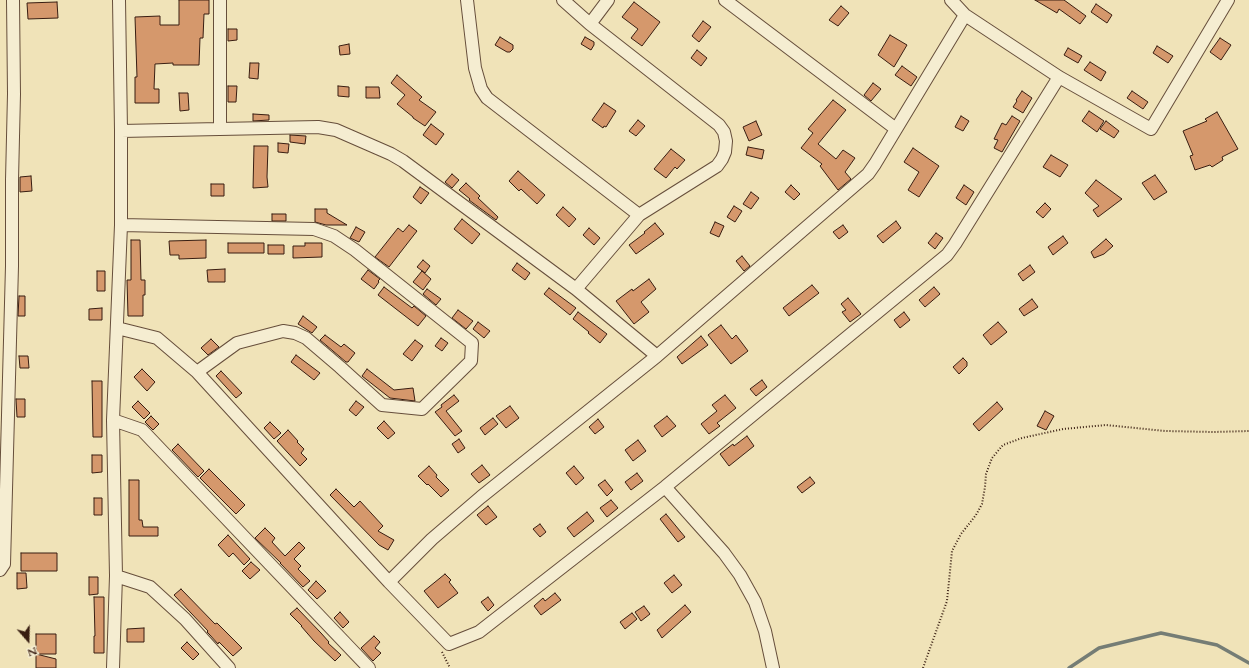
<!DOCTYPE html>
<html>
<head>
<meta charset="utf-8">
<style>
  body { margin:0 }
  #map { position:relative; width:1249px; height:668px; overflow:hidden; background:#f0e3b8; font-family:Cardo,serif }
  canvas { display:block }
  .north { position:absolute; left:8px; top:620px; width:40px; height:40px; -webkit-text-stroke:3px #f5edd1; paint-order:stroke; rotate:160deg; font-size:11px; font-weight:700; line-height:16px; text-align:center; color:#381d11 }
  .north::after { content:''; display:block; margin:auto; width:14px; height:18px; background:#381d11; clip-path:polygon(50% 0,100% 100%,50% 72%,0 100%) }
</style>
</head>
<body>
<div id="map">
<canvas width="1249" height="668"></canvas>
<div class="north">N</div>
</div>
<script>
const ctx = document.querySelector('canvas').getContext('2d');
ctx.lineJoin = 'round';
function toPath(rows) {
  const path = new Path2D();
  for (const r of rows) {
    path.moveTo(r[0], r[1]);
    for (let i = 2; i < r.length; i += 2) path.lineTo(r[i], r[i + 1]);
  }
  return path;
}
function stroke(path, color, width, dash) {
  ctx.strokeStyle = color;
  ctx.lineWidth = width;
  ctx.lineCap = dash ? 'butt' : 'round';
  ctx.setLineDash(dash || []);
  ctx.stroke(path);
}
function paint(path, color) {
  ctx.fillStyle = color;
  ctx.fill(path, 'evenodd');
}
const stream = toPath([
  [1069,668,1099,648,1161,633,1217,645,1249,663]
]);
const building = toPath([
  [179,0,209,0,209,14,204,14,203,38,200,38,199,65,173,65,173,63,155,64,154,89,159,89,159,103,135,103,135,77,137,77,135,17,160,16,160,25,179,25,179,0],
  [1035,0,1064,0,1086,16,1080,24,1059,9,1057,13,1035,0],
  [57,2,58,18,28,19,27,3,57,2],
  [634,2,660,22,642,46,631,38,638,29,622,17,634,2],
  [1096,4,1112,15,1107,23,1091,12,1096,4],
  [841,6,849,13,838,26,829,20,841,6],
  [703,21,711,27,699,42,692,36,703,21],
  [228,29,237,29,237,40,228,41,228,29],
  [890,35,907,45,894,67,878,55,890,35],
  [500,37,513,45,513,49,510,52,507,52,495,45,500,37],
  [585,37,594,42,594,45,591,50,581,44,585,37],
  [1220,38,1231,45,1221,60,1210,52,1220,38],
  [349,44,350,54,340,55,339,46,349,44],
  [1157,46,1173,56,1168,63,1153,53,1157,46],
  [1068,48,1082,56,1078,63,1064,55,1068,48],
  [697,50,707,58,701,66,691,58,697,50],
  [1090,62,1106,72,1101,81,1084,70,1090,62],
  [250,63,259,63,258,79,249,78,250,63],
  [902,66,917,77,911,86,895,75,902,66],
  [397,75,422,97,419,100,436,112,425,126,413,118,413,117,397,104,405,95,391,83,397,75],
  [873,83,881,89,871,101,864,95,873,83],
  [228,86,237,86,236,102,228,102,228,86],
  [338,86,349,87,349,97,338,96,338,86],
  [366,87,379,87,380,98,366,98,366,87],
  [1022,91,1032,98,1023,113,1013,107,1017,101,1016,100,1022,91],
  [1132,91,1148,102,1143,109,1127,98,1132,91],
  [179,93,188,93,189,110,180,111,179,93],
  [833,100,846,110,818,144,836,159,843,150,855,158,845,172,851,179,838,190,820,166,822,164,801,148,813,133,808,129,833,100],
  [604,103,616,111,606,127,604,126,603,128,592,120,604,103],
  [1089,111,1104,121,1097,132,1082,121,1089,111],
  [1217,112,1238,149,1222,157,1223,160,1212,167,1210,165,1195,170,1190,156,1193,155,1183,131,1207,121,1205,119,1217,112],
  [253,114,269,115,269,120,253,121,253,114],
  [961,116,969,121,963,131,955,127,961,116],
  [1012,116,1020,121,1002,152,994,148,998,140,994,139,1002,123,1006,125,1012,116],
  [638,120,645,126,636,136,629,131,638,120],
  [756,121,762,135,749,141,743,127,756,121],
  [1106,121,1119,131,1114,138,1100,129,1106,121],
  [431,124,444,134,436,145,423,135,431,124],
  [290,135,306,136,305,144,290,142,290,135],
  [278,143,289,144,288,153,278,152,278,143],
  [254,146,268,146,267,177,268,187,253,188,254,146],
  [748,147,764,150,762,159,746,155,748,147],
  [913,148,939,166,919,197,908,190,919,172,904,162,913,148],
  [671,149,685,160,677,169,675,167,666,178,654,169,671,149],
  [1051,155,1068,165,1060,177,1043,167,1051,155],
  [518,171,545,195,537,204,521,189,519,191,509,181,518,171],
  [452,174,459,180,452,188,445,182,452,174],
  [1155,175,1167,192,1154,200,1142,183,1155,175],
  [31,176,32,191,20,192,20,177,31,176],
  [1096,180,1122,199,1098,217,1093,210,1099,206,1085,193,1096,180],
  [466,183,480,196,478,198,498,217,496,220,469,200,470,199,459,190,466,183],
  [211,184,224,184,224,196,211,196,211,184],
  [791,185,800,194,794,200,785,192,791,185],
  [964,185,974,192,966,205,956,198,964,185],
  [420,187,429,193,421,204,413,197,420,187],
  [751,192,759,198,751,209,743,204,751,192],
  [1045,203,1051,209,1043,218,1036,212,1045,203],
  [734,206,742,211,735,222,727,217,734,206],
  [563,207,576,219,569,227,556,215,563,207],
  [315,209,327,209,327,213,347,225,326,225,315,222,315,209],
  [272,214,286,214,286,221,272,221,272,214],
  [462,219,480,234,472,244,454,229,462,219],
  [896,221,901,228,883,243,877,236,896,221],
  [715,222,724,226,719,237,710,233,715,222],
  [655,223,664,234,636,254,629,245,645,233,644,232,655,223],
  [409,225,417,231,389,267,375,257,398,228,403,232,409,225],
  [843,225,848,232,839,239,833,232,843,225],
  [356,227,365,232,359,242,350,238,356,227],
  [589,228,600,238,594,245,583,235,589,228],
  [936,233,943,238,935,249,928,243,936,233],
  [1063,236,1068,243,1053,255,1048,247,1063,236],
  [1106,239,1113,246,1104,254,1094,258,1091,252,1106,239],
  [131,240,140,240,141,280,145,280,145,295,143,295,143,316,128,316,127,280,131,280,131,240],
  [206,240,206,258,179,259,179,255,170,255,169,241,206,240],
  [228,243,264,243,264,253,228,253,228,243],
  [305,243,322,243,322,257,293,258,293,246,305,246,305,243],
  [268,245,284,245,284,254,268,254,268,245],
  [742,256,750,266,744,271,736,261,742,256],
  [423,260,430,266,425,273,417,267,423,260],
  [517,263,530,273,525,280,512,270,517,263],
  [1030,265,1035,272,1023,281,1018,274,1030,265],
  [225,269,225,282,208,282,207,270,225,269],
  [368,270,380,279,378,281,379,282,374,289,361,279,368,270],
  [97,271,105,271,105,291,97,291,97,271],
  [422,271,431,279,423,290,413,282,422,271],
  [649,279,656,289,641,302,649,312,634,324,616,301,632,289,633,291,649,279],
  [812,285,819,293,789,316,783,308,812,285],
  [384,287,412,308,414,306,426,316,418,326,378,295,384,287],
  [934,287,940,294,925,307,919,300,934,287],
  [549,288,576,308,570,315,544,294,549,288],
  [427,289,441,299,436,305,423,294,427,289],
  [19,296,25,296,25,316,18,316,19,296],
  [848,298,861,314,850,322,842,312,846,310,841,304,848,298],
  [1032,299,1038,307,1024,316,1019,309,1032,299],
  [102,308,102,320,89,320,89,309,102,308],
  [458,310,473,321,466,329,452,318,458,310],
  [578,312,607,334,600,343,588,333,589,332,573,319,578,312],
  [904,312,910,320,900,328,894,320,904,312],
  [303,316,317,327,312,333,298,324,303,316],
  [478,322,490,331,484,338,473,329,478,322],
  [998,322,1007,332,991,345,983,335,998,322],
  [721,325,732,339,736,335,748,351,731,364,708,335,721,325],
  [325,335,341,347,344,344,355,353,348,362,346,362,320,340,325,335],
  [701,336,708,345,682,364,677,357,701,336],
  [441,338,448,343,442,351,435,346,441,338],
  [211,339,219,347,208,355,201,348,211,339],
  [415,340,423,346,412,361,403,354,415,340],
  [296,355,320,373,314,380,291,362,296,355],
  [19,356,28,356,29,368,20,368,19,356],
  [963,358,967,362,967,366,959,374,953,367,963,358],
  [142,369,155,382,147,391,134,377,142,369],
  [367,369,394,390,413,388,415,401,390,398,362,376,367,369],
  [221,371,242,393,236,398,216,376,221,371],
  [762,380,767,387,756,396,750,389,762,380],
  [92,381,102,381,102,437,93,437,92,381],
  [454,395,459,401,446,411,462,431,455,436,435,412,442,407,441,405,454,395],
  [725,395,736,408,717,423,720,426,709,434,701,424,717,411,712,405,725,395],
  [16,399,25,399,25,417,17,417,16,399],
  [138,401,150,413,144,419,132,407,138,401],
  [356,401,364,407,356,416,349,410,356,401],
  [997,402,1003,409,979,431,973,424,997,402],
  [510,406,519,418,506,428,496,416,510,406],
  [1045,411,1054,416,1046,430,1037,426,1045,411],
  [151,416,159,424,153,430,145,422,151,416],
  [667,416,676,426,662,437,654,426,667,416],
  [493,418,498,424,485,435,480,428,493,418],
  [598,419,604,427,595,434,589,427,598,419],
  [384,421,395,433,388,439,377,428,384,421],
  [270,422,281,433,274,439,264,428,270,422],
  [288,430,298,441,297,442,304,449,301,453,307,459,300,466,277,441,288,430],
  [747,436,754,446,729,466,720,454,733,444,734,446,747,436],
  [459,439,465,448,458,453,452,444,459,439],
  [638,440,646,451,633,461,625,450,638,440],
  [178,444,204,471,198,477,172,450,178,444],
  [92,455,102,455,102,472,92,473,92,455],
  [482,465,490,475,479,483,471,474,482,465],
  [429,466,437,475,436,477,449,490,441,497,428,484,427,485,418,476,429,466],
  [574,466,584,478,576,485,566,473,574,466],
  [209,469,245,505,236,514,200,478,209,469],
  [637,473,643,481,631,490,625,482,637,473],
  [810,477,815,483,802,493,797,487,810,477],
  [129,480,139,480,139,520,142,520,143,527,158,527,158,536,129,536,129,480],
  [605,480,613,490,607,496,598,485,605,480],
  [336,489,354,507,360,501,383,526,378,531,394,540,388,550,379,545,330,495,336,489],
  [94,498,102,498,102,515,94,515,94,498],
  [611,500,618,508,607,517,600,508,611,500],
  [488,506,497,517,486,525,477,515,488,506],
  [587,512,594,521,574,537,567,528,587,512],
  [666,514,685,537,678,542,660,519,666,514],
  [540,524,546,532,540,537,533,529,540,524],
  [265,528,275,538,272,542,285,556,299,542,305,548,294,559,301,566,298,569,310,581,303,587,280,563,281,563,255,538,265,528],
  [228,535,250,559,244,565,233,553,229,557,218,545,228,535],
  [21,553,57,553,57,571,21,571,21,553],
  [251,562,260,570,250,579,242,571,251,562],
  [17,573,26,573,27,588,17,589,17,573],
  [445,574,451,580,449,582,458,593,438,608,424,591,445,574],
  [674,575,682,585,672,593,664,583,674,575],
  [89,577,98,577,98,594,89,595,89,577],
  [316,581,326,591,317,599,308,590,316,581],
  [181,589,215,624,217,623,242,648,233,656,219,642,218,644,210,635,207,632,208,631,174,595,181,589],
  [555,593,561,600,541,615,534,606,543,598,545,601,555,593],
  [94,597,104,597,104,653,94,653,94,636,95,636,94,597],
  [488,597,494,605,488,611,481,602,488,597],
  [685,605,691,612,662,638,657,630,685,605],
  [644,606,650,614,641,621,635,612,644,606],
  [297,608,321,633,329,642,328,643,341,655,335,661,314,641,301,626,302,626,290,614,297,608],
  [340,612,349,622,343,628,334,618,340,612],
  [632,613,637,619,625,629,620,622,632,613],
  [144,628,144,642,127,642,127,629,144,628],
  [36,634,56,634,56,654,36,654,36,634],
  [374,636,380,642,375,648,381,653,373,661,361,648,374,636],
  [187,642,199,654,193,660,181,648,187,642],
  [36,654,56,659,56,668,36,668,36,654]
]);
const path = toPath([
  [442,652,450,668],
  [923,668,947,601,952,551,961,534,976,515,982,504,985,487,986,474,992,458,1003,445,1022,438,1063,429,1106,425,1165,431,1213,432,1249,431]
]);
const minor = toPath([
  [220,0,220,129],
  [467,0,475,68,481,89,487,98,639,215],
  [563,0,590,24,719,125,724,132,726,141,725,152,722,159,717,166,639,215,576,289],
  [725,0,896,129],
  [951,0,965,15,1059,77,1151,129,1228,0],
  [590,24,608,0],
  [121,131,318,127,336,130,391,154,403,161,576,289,657,356],
  [121,225,314,229,334,236,355,250,472,343,471,361,422,409,382,405,340,367,306,338,295,333,283,331,237,343,197,372],
  [117,328,157,338,197,372,389,582,449,644,479,632,665,487,947,255,955,244,1059,77],
  [113,420,142,430,369,668],
  [665,487,724,553,740,575,755,602,765,631,773,668],
  [0,570,4,564,12,266,12,180,14,94,13,0],
  [116,576,150,587,185,619,229,668],
  [389,582,432,539,481,497,657,356,868,174,875,164,965,15],
  [113,668,116,576,113,420,121,225,121,131,119,0]
]);
stroke(stream, '#757d75', 3.5);
paint(building, '#d5986c');
stroke(building, '#381d11', 1);
stroke(minor, '#664e3b', 14);
stroke(path, '#381d11', 2, [1, 2]);
stroke(minor, '#f5edd1', 12);
</script>
</body>
</html>
